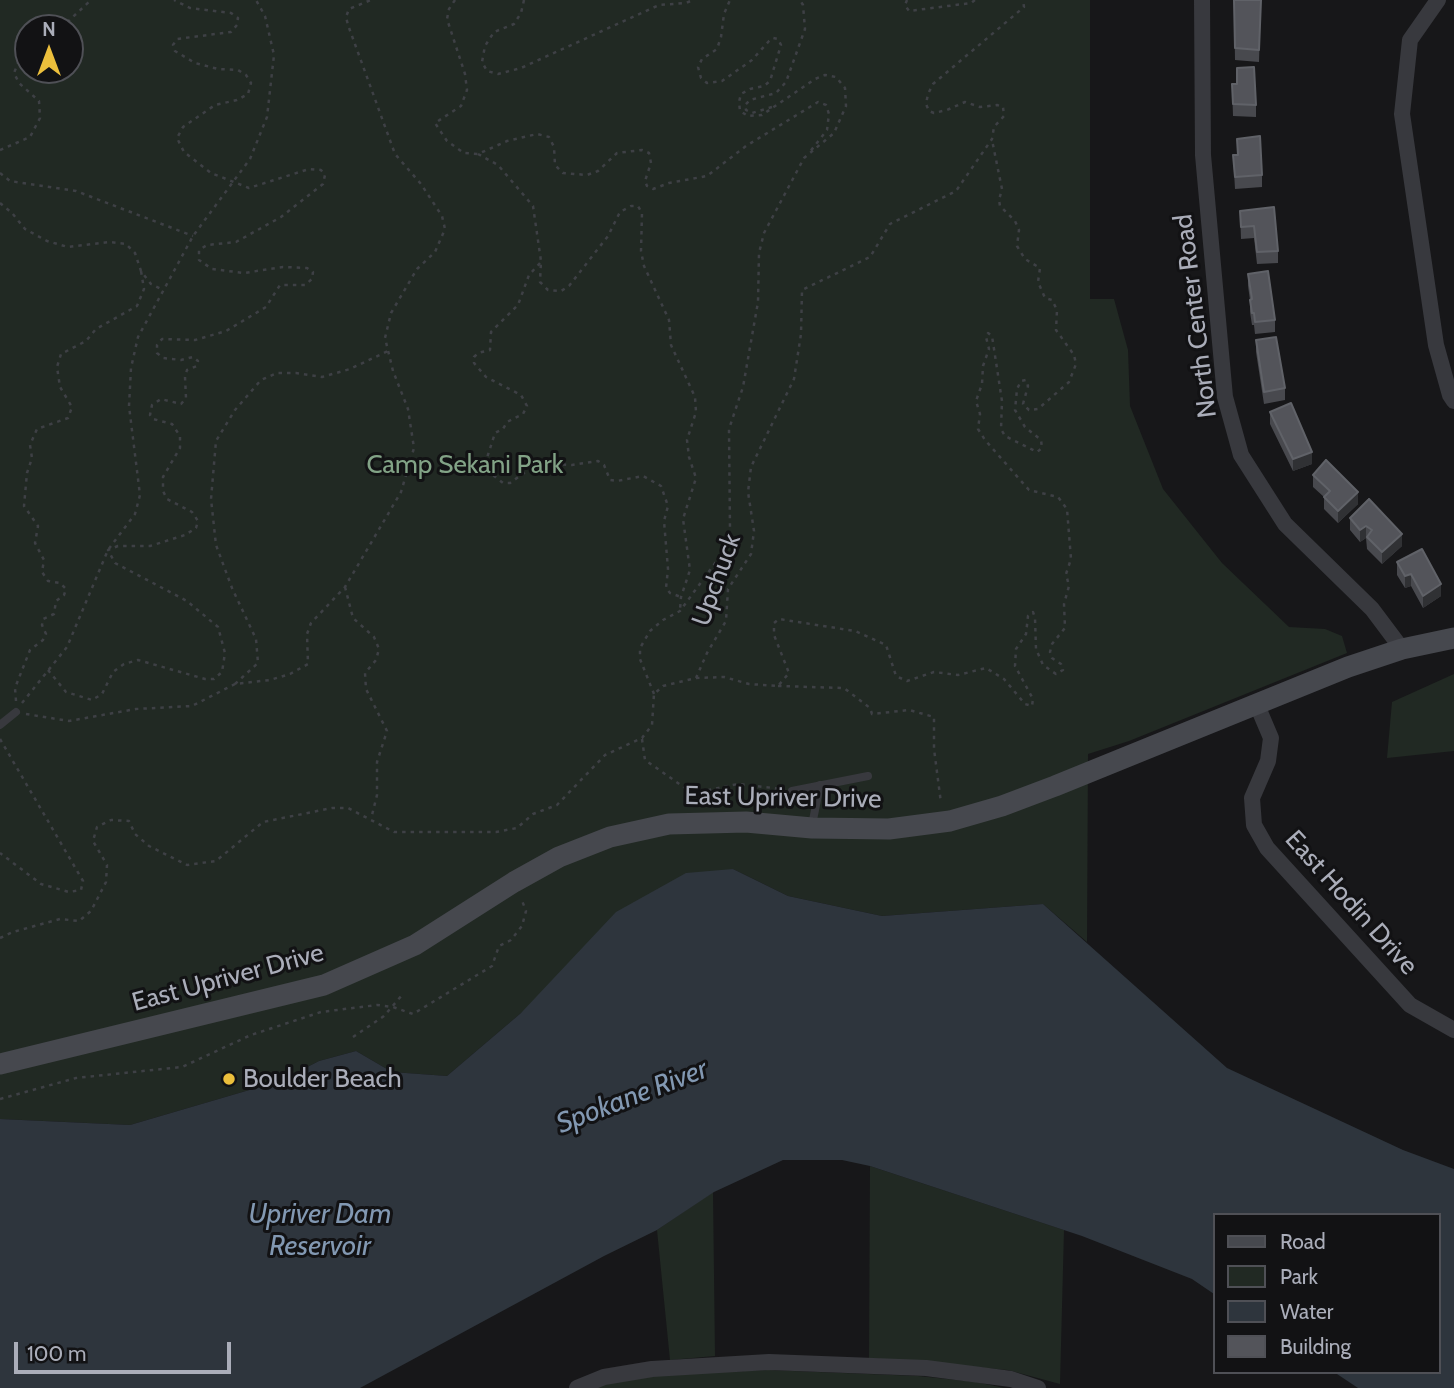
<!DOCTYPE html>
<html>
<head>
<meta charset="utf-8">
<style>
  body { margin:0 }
  #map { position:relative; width:1454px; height:1388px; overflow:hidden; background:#171719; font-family:Cabin,sans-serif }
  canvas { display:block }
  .legend { position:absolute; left:1213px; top:1213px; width:228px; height:161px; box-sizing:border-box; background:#121214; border:2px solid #4f5056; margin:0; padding:9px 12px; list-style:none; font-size:21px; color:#aaadb9 }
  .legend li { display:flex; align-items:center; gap:14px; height:35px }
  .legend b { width:35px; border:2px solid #4f5056 }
  .north { position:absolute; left:14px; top:14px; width:70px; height:70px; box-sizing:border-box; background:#121214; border:2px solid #4f5056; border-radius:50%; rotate:0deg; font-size:19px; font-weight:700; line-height:28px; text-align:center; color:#aaadb9 }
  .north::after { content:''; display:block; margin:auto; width:24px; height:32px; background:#ecbf3c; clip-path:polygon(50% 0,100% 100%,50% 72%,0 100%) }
  .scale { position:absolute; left:14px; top:1342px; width:217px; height:32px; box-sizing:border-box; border:4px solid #aaadb9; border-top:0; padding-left:9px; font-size:21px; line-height:24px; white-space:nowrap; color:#aaadb9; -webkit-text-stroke:5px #121214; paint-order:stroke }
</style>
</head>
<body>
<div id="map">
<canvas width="1454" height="1388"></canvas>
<ul class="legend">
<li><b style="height:9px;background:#46484e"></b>Road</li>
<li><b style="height:19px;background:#212923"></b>Park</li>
<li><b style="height:19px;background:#2e353d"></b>Water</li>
<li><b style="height:19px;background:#53545a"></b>Building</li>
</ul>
<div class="north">N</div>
<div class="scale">100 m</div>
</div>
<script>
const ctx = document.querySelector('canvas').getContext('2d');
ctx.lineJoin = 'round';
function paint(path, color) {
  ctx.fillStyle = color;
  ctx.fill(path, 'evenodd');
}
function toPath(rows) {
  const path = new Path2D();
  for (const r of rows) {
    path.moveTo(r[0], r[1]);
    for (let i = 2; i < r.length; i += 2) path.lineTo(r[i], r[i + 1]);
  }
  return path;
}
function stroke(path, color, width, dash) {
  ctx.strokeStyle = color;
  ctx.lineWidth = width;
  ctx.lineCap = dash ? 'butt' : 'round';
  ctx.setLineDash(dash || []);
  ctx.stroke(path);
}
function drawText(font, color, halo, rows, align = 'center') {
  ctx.font = font + ' Cabin,sans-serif';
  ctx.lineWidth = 6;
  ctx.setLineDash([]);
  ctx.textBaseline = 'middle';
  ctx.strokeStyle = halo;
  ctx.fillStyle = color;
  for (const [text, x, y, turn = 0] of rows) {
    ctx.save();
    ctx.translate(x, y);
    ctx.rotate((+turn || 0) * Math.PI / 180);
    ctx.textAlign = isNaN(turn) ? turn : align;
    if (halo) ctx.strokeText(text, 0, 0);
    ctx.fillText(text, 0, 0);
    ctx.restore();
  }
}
const green = toPath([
  [0,0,1090,0,1090,299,1114,299,1128,350,1130,406,1163,489,1222,563,1289,627,1325,629,1342,636,1347,653,1129,741,1088,754,1087,942,1043,904,882,916,788,896,733,869,521,1013,447,1076,392,1072,356,1051,319,1061,280,1081,130,1125,0,1119],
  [28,28,70,28,70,70,28,70],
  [1454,674,1454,751,1387,758,1392,702],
  [870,1166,1064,1230,1060,1384,1008,1370,869,1358],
  [713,1192,715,1356,670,1360,657,1230],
  [768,1370,918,1376,976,1382,1004,1388,593,1388,606,1383,652,1375]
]);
const water = toPath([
  [733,869,788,896,882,916,1043,904,1227,1068,1403,1150,1454,1169,1454,1388,1358,1388,1334,1372,1438,1372,1438,1215,1214,1215,1214,1294,1192,1279,1082,1236,870,1166,842,1160,783,1160,714,1192,657,1230,604,1256,360,1388,0,1388,0,1119,130,1125,280,1081,319,1061,356,1051,392,1072,447,1076,521,1013,616,912,686,873]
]);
const path = toPath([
  [455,0,449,9,447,19,465,74,467,90,461,106,435,123,447,141,464,153,478,154,507,141,537,134,549,137,554,147,555,165,563,173,587,175,598,171,617,153,642,150,649,153,651,163,645,181,647,186,653,189,669,183,707,176,746,146,818,102,826,105,829,114,827,130,809,153],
  [524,0,521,13,514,24,494,32,485,46,482,62,487,71,498,74,521,68,659,5,686,3,693,0],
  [907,0,905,5,909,11,971,3,975,0],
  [61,28,91,0],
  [772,107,752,113,746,110,745,105,750,100,776,93,786,82,805,29,803,5,800,0],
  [0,150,30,137,40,118,39,101,19,83,14,73,20,58,28,53],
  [478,154,498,165,533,206,541,261,540,282,548,290,561,291,569,286,608,236,620,212,631,206,638,206,642,213,641,251,644,266,669,320,671,345,695,397,696,412,687,440,689,457,696,478,683,519,690,570,681,597,680,610],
  [0,173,10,181,76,191,193,236],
  [0,203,12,213,25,229,47,241,68,247,109,242,126,244,135,253,141,271,151,284,163,290],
  [540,263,529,275,518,305,491,332,490,350,478,353,474,357,474,363,486,377,521,395,527,406,523,414,507,422,503,429,495,433,486,461,489,472,503,483,510,483,524,473,553,464,572,465,598,461,604,465,610,480,617,481,643,476,661,486,668,506,664,521,668,569,666,588,670,593,681,597],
  [345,587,353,618,374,637,379,649,376,660,365,673,366,689,387,731,377,762,377,795,371,819],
  [48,670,66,692,92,700,102,694,113,672,124,664,138,660,205,679,214,679,222,672,225,653,218,627,187,601,115,563,108,550,118,546,150,546,185,535,196,528,198,521,192,512,167,499,163,491,163,477,180,448,180,436,172,424,153,419,150,415,152,405,161,399,181,404,186,398,185,377,187,370,197,366,198,361,193,357,181,360,163,358,157,353,157,345,162,339,195,340,226,331,266,307,280,285,305,285,312,279,313,272,307,268,283,267,244,273,212,269,199,260,199,250,207,245,236,242,281,217,323,184,325,175,321,170,309,169,249,188,211,173,184,152,177,138,183,127,215,105,237,100,248,94,251,83,246,75,238,70,218,69,195,63,175,51,173,45,177,39,231,32,237,25,238,18,231,13,190,8,174,0],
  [696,678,724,677,749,684,778,686,789,673,774,635,774,623,779,619,855,631,886,645,896,676,907,681,934,672,958,675,986,668,1004,679,1025,704,1032,706,1033,699,1015,666,1016,649,1026,634,1028,616,1033,612,1035,618,1036,649,1043,665,1056,674,1063,670,1061,664,1052,658,1050,652,1052,644,1065,628,1064,604,1069,586,1066,574,1071,559,1067,509,1058,497,1029,490,985,440,978,429,980,414,976,401,982,384,983,366,989,349,986,337,988,333,992,336,1002,401,1001,429,1005,436,1037,452,1042,448,1041,440,1025,427,1015,410,1017,389,1021,381,1026,380,1028,386,1023,404,1029,410,1038,409,1069,382,1076,364,1074,355,1056,330,1057,310,1052,300,1045,298,1038,282,1040,268,1025,259,1017,246,1019,230,1015,221,1000,206,999,200,1002,189,992,140],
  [235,684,258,663,256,639,232,588,216,545,211,499,216,441,235,410,261,380,277,373,296,373,322,377,350,369,388,351],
  [778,686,844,688,870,708,872,714,909,710,934,717,934,749,941,803],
  [654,694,640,659,640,648,650,631,663,620,680,611,721,555,730,530,729,429,743,387,758,302,759,253,764,233,804,158,834,133,846,106,845,88,836,77,825,75,815,79,762,115,748,116,740,111,739,102,741,94,750,89,764,86,770,81,781,45,778,39,773,38,769,41,752,60,722,81,707,83,701,78,698,67,702,59,717,49,721,37,724,14,730,0],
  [16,701,15,688,30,650,43,640,46,634,42,625,43,619,54,614,56,601,64,595,66,589,60,583,48,581,42,572,44,560,35,543,38,526,24,506,27,473,32,458,30,445,37,429,68,418,72,407,60,387,57,367,61,354,86,341,96,329,137,306,144,289,141,271],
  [22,703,67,647,108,550,135,514,140,495,129,406,131,368,138,337,193,236,250,159,267,117,274,55,265,16,256,0],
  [26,714,69,721,136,709,192,706,235,684,270,680,290,674,308,664,307,634,311,623,345,587,401,492,414,448,408,409,393,371,385,338,391,313,417,269,435,252,445,229,442,216,421,184,395,154,348,25,346,17,349,9,371,0],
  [0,739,83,881,81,890,69,892,41,884,0,853],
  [642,739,645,760,688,790,704,791,738,784,782,789],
  [0,938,13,932,60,919,79,921,91,911,106,882,107,865,93,841,97,827,111,820,129,821,135,834,149,846,187,865,216,861,263,822,332,808,348,808,394,832,496,832,517,828,533,814,557,805,605,755,642,738,652,725,654,694,663,686,696,678,707,653,726,621,728,589,751,554,754,531,748,492,751,467,794,379,801,334,802,290,870,257,890,224,956,191,992,139,994,127,1004,116,1003,107,997,105,980,107,965,102,947,110,934,113,929,111,926,104,928,94,933,84,1024,7,1023,0],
  [353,1037,384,1016,403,994],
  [0,1099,76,1078,182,1067,251,1035,321,1012,377,1005,393,1007,413,1014,492,966,499,946,511,940,522,926,526,911,521,898]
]);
const lane = toPath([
  [0,725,16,712],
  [792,791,868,776],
  [812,825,820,785]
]);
const street = toPath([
  [1202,0,1203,155,1225,397,1241,455,1285,524,1372,609,1402,649],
  [1438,0,1410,40,1402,114,1436,345,1450,395,1454,401],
  [1257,705,1271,738,1268,761,1252,798,1254,825,1267,848,1410,1005,1454,1030],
  [577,1388,604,1377,652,1369,769,1362,926,1368,1011,1379,1038,1388]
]);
const secondary = toPath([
  [0,1064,324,985,415,945,514,882,559,857,610,837,669,824,746,822,812,828,889,829,950,821,1002,806,1055,786,1348,667,1402,649,1454,638]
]);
const wall = toPath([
  [1234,0,1261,0,1259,62,1235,60],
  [1232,84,1237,84,1256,105,1256,117,1233,116],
  [1237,139,1262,175,1262,187,1235,189,1233,155,1237,155],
  [1240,211,1278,251,1278,263,1257,264,1254,238,1241,239],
  [1248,274,1275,320,1275,332,1255,334,1254,325,1252,325,1250,312,1250,300,1248,286],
  [1256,340,1285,388,1285,400,1264,404,1256,352],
  [1270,412,1312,464,1293,471,1270,424],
  [1313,475,1358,504,1338,523,1324,509,1324,497,1313,487],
  [1369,499,1402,546,1382,564,1367,549,1366,538,1360,542,1350,530,1350,518],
  [1397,562,1441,596,1423,608,1411,586,1405,588,1397,575]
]);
const shadedWall = toPath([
  [1312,452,1312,464,1293,471,1293,459],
  [1358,492,1358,504,1338,523,1338,511],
  [1366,526,1366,538,1360,542,1360,530],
  [1402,534,1402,546,1382,564,1382,552],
  [1411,574,1411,586,1405,588,1405,576],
  [1441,584,1441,596,1423,608,1423,596]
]);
const building = toPath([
  [1234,0,1261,0,1259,50,1235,48,1234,0],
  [1254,67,1256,105,1233,104,1232,84,1237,84,1237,68,1254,67],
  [1260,136,1262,175,1235,177,1233,155,1238,155,1237,139,1260,136],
  [1274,207,1278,251,1257,252,1254,226,1241,227,1240,211,1274,207],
  [1268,271,1275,320,1255,322,1254,313,1252,313,1250,300,1252,299,1248,274,1268,271],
  [1276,337,1285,388,1264,392,1256,340,1276,337],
  [1291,403,1312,452,1293,459,1270,412,1291,403],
  [1326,460,1358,492,1338,511,1324,497,1330,491,1313,475,1326,460],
  [1369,499,1402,534,1382,552,1367,537,1372,530,1366,526,1360,530,1350,518,1369,499],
  [1422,549,1441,584,1423,596,1411,574,1405,576,1397,562,1422,549]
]);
const markers = [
  [229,1079,7,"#ecbf3c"]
];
const streetNames = [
  ["North Center Road",1196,316,-97],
  ["Upchuck",717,580,-70],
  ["East Upriver Drive",783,798,1],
  ["East Hodin Drive",1351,903,48],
  ["East Upriver Drive",228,978,-15]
];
const parkNames = [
  ["Camp Sekani Park",465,465]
];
const poiNames = [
  ["Boulder Beach",243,1079]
];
const waterNames = [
  ["Spokane River",632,1097,-21],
  ["Upriver Dam",320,1215],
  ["Reservoir",320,1247]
];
paint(green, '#212923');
paint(water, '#2e353d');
stroke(path, '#3e4045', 2.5, [3.5, 5]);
stroke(lane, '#38393e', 8);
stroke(street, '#38393e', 16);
stroke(secondary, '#46484e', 21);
paint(wall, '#48494e');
paint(shadedWall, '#303134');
paint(building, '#53545a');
stroke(building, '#606268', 2);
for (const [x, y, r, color] of markers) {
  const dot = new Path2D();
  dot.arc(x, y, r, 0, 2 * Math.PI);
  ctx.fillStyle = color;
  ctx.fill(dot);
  stroke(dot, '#121214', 2.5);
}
drawText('26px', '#aaadb9', '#121214', streetNames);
drawText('26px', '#82a386', '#121214', parkNames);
drawText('26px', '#aaadb9', '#121214', poiNames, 'left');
drawText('italic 28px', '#8298b2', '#121214', waterNames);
</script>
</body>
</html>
